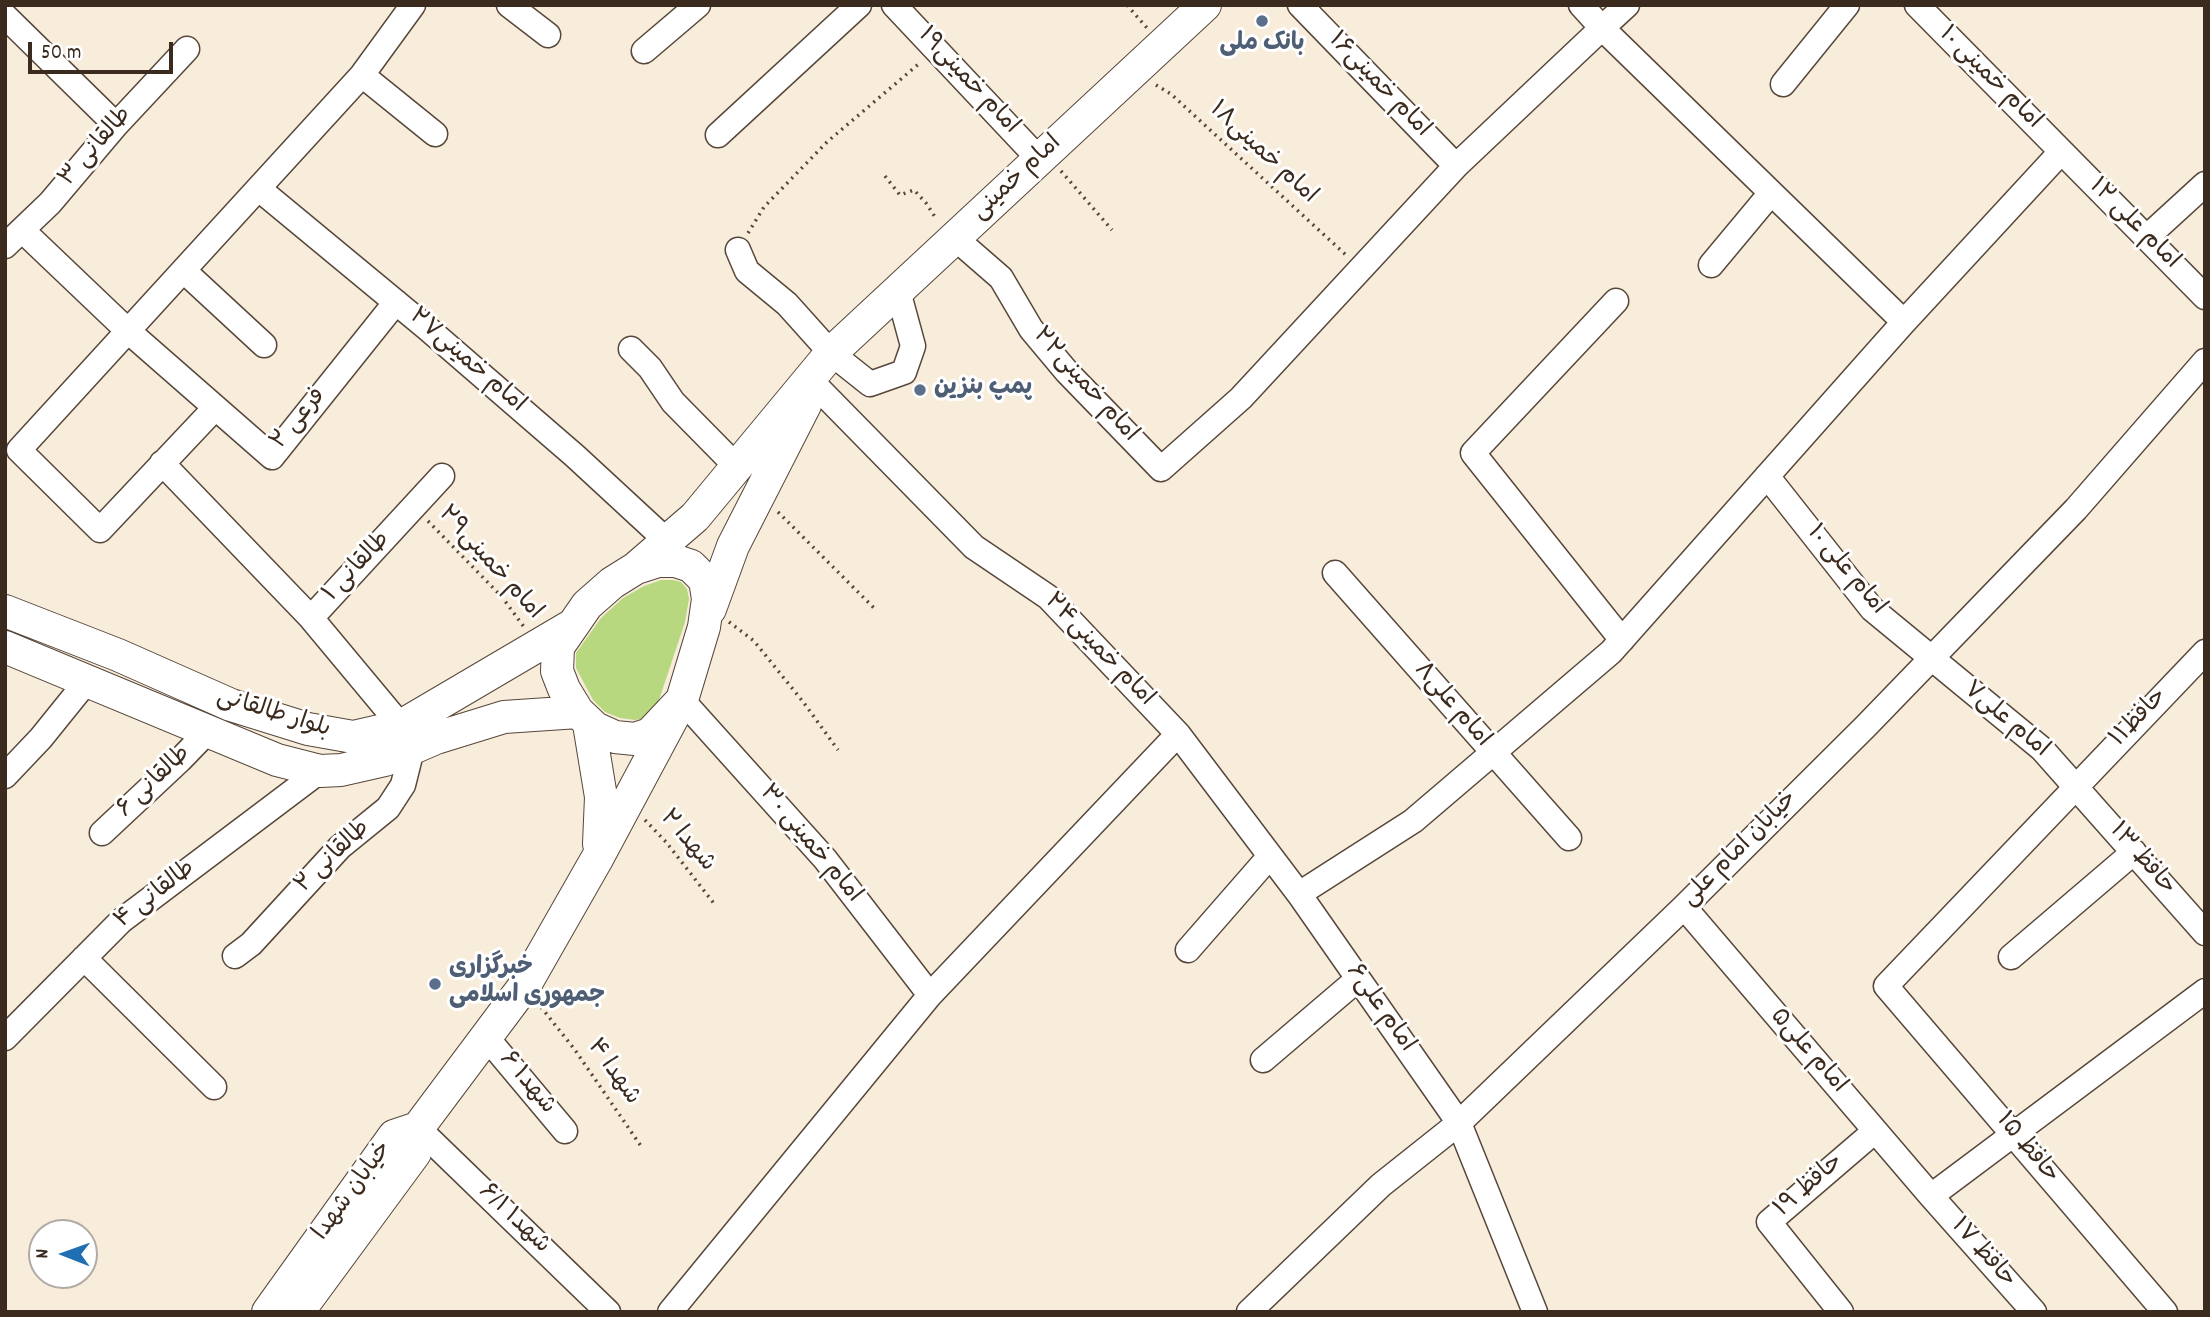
<!DOCTYPE html>
<html>
<head>
<meta charset="utf-8">
<style>
  body { margin:0 }
  #map { position:relative; width:2210px; height:1317px; overflow:hidden; background:#f8ecdb; font-family:Dekko,sans-serif }
  canvas { display:block }
  .frame { position:absolute; inset:0; border:7px solid #3b2a1e; pointer-events:none }
  .north { position:absolute; left:28px; top:1219px; width:70px; height:70px; box-sizing:border-box; background:#fff; border:2px solid #b1aaa5; border-radius:50%; rotate:271deg; font-size:19px; font-weight:700; line-height:28px; text-align:center; color:#3b2a1e }
  .north::after { content:''; display:block; margin:auto; width:24px; height:32px; background:#1f6fb2; clip-path:polygon(50% 0,100% 100%,50% 72%,0 100%) }
  .scale { position:absolute; left:28px; top:42px; width:145px; height:32px; box-sizing:border-box; border:4px solid #3b2a1e; border-top:0; padding-left:9px; font-size:21px; line-height:24px; white-space:nowrap; color:#3b2a1e; -webkit-text-stroke:5px #fff; paint-order:stroke }
</style>
</head>
<body>
<div id="map">
<canvas width="2210" height="1317"></canvas>
<div class="frame"></div>
<div class="north">N</div>
<div class="scale">50 m</div>
</div>
<script>
const ctx = document.querySelector('canvas').getContext('2d');
ctx.lineJoin = 'round';
function paint(path, color) {
  ctx.fillStyle = color;
  ctx.fill(path, 'evenodd');
}
function toPath(rows) {
  const path = new Path2D();
  for (const r of rows) {
    path.moveTo(r[0], r[1]);
    for (let i = 2; i < r.length; i += 2) path.lineTo(r[i], r[i + 1]);
  }
  return path;
}
function stroke(path, color, width, dash) {
  ctx.strokeStyle = color;
  ctx.lineWidth = width;
  ctx.lineCap = dash ? 'butt' : 'round';
  ctx.setLineDash(dash || []);
  ctx.stroke(path);
}
function drawText(font, color, halo, rows, align = 'center') {
  ctx.font = font + ' Dekko,"Playpen Sans Arabic",sans-serif';
  ctx.lineWidth = 6;
  ctx.setLineDash([]);
  ctx.textBaseline = 'middle';
  ctx.strokeStyle = halo;
  ctx.fillStyle = color;
  for (const [text, x, y, turn = 0] of rows) {
    ctx.save();
    ctx.translate(x, y);
    ctx.rotate((+turn || 0) * Math.PI / 180);
    ctx.textAlign = isNaN(turn) ? turn : align;
    if (halo) ctx.strokeText(text, 0, 0);
    ctx.fillText(text, 0, 0);
    ctx.restore();
  }
}
const green = toPath([
  [661,580,673,580,681,582,687,589,689,599,685,622,656,709,646,718,635,720,620,718,605,712,593,700,576,668,576,653,601,618,623,598,644,586]
]);
const path = toPath([
  [1127,5,1147,28],
  [1156,85,1171,94,1346,255],
  [1061,171,1112,230],
  [885,176,900,195,914,190,926,203,937,220],
  [748,233,764,207,827,142,921,62],
  [778,512,876,610],
  [428,521,502,597,524,627],
  [729,622,754,641,804,703,838,750],
  [645,820,666,842,716,906],
  [541,1007,575,1050,643,1149]
]);
const minor = toPath([
  [509,5,548,35],
  [894,5,1039,159],
  [1300,5,1456,166],
  [1581,5,1602,28,1627,5],
  [1917,5,2205,297],
  [5,16,116,125],
  [644,51,698,5],
  [362,75,435,134],
  [1783,84,1847,5],
  [718,135,859,5],
  [259,189,427,328,575,456,667,541],
  [22,230,128,331,272,457,396,302],
  [955,238,1001,278,1031,329,1067,372,1161,469,1241,398,1456,166,1602,28,1904,322,2061,152],
  [2146,238,2205,184],
  [5,246,50,203,116,125,187,49],
  [738,250,747,271,787,304,831,353,870,384,904,372,913,346,898,291],
  [1711,265,1771,193],
  [184,271,264,345],
  [1616,301,1473,453,1622,640],
  [631,349,650,368,673,402,737,467],
  [815,385,974,547,1048,597,1178,734,1299,894,1459,1123,1535,1312],
  [215,408,100,530,19,450,362,75,413,5],
  [162,463,311,618],
  [1767,476,1872,609,2042,749,2205,933],
  [1335,573,1569,838],
  [682,700,825,859,930,995],
  [401,726,311,618,442,476],
  [5,776,41,738,87,681],
  [102,833,180,760,208,731],
  [1299,894,1413,821,1611,652,1904,322],
  [1684,907,1931,1196,2034,1312],
  [1188,950,1270,856],
  [235,956,251,944,340,847,388,808,403,785,412,749],
  [2011,957,2134,852],
  [84,958,214,1087],
  [5,1038,121,921,320,771],
  [487,1038,565,1131],
  [1263,1060,1358,979],
  [418,1128,608,1312],
  [1931,1196,2205,991],
  [670,1312,930,995,1178,734],
  [1249,1312,1381,1185,1459,1123,1684,907,1865,727,2076,509,2205,361],
  [1841,1312,1769,1222,1875,1131],
  [2165,1312,1886,986,2205,652]
]);
const major = toPath([
  [637,567,695,517,831,353,1205,5],
  [710,609,733,546,805,405],
  [5,611,118,655,231,705,308,729,353,737,401,726,571,626],
  [5,647,277,760,320,771,341,770,385,760,436,738,504,717,578,712],
  [589,724,601,797,599,844],
  [418,1128,525,985,598,857,682,700,704,627,708,599,705,580,691,566,676,561,658,561,636,568,612,583,587,605,558,647,557,671,564,689,578,712,595,728,615,737,635,739,650,734,682,700],
  [268,1312,394,1136,418,1128],
  [298,1312,415,1153,418,1128]
]);
const markers = [
  [1262,21,7,"#5c6f8a"],
  [920,390,7,"#5c6f8a"],
  [435,984,7,"#5c6f8a"]
];
const serviceNames = [
  ["بانک ملی",1262,46,"center"],
  ["پمپ بنزین",934,390],
  ["خبرگزاری",449,970],
  ["جمهوری اسلامی",449,998]
];
const streetNames = [
  ["امام خمینی ۱۰",1989,79,45],
  ["امام خمینی۱۹",967,82,47],
  ["امام خمینی۱۶",1378,86,46],
  ["طالقانی ۳",97,148,-49],
  ["امام خمینی۱۸",1262,154,43],
  ["امام خمینی",1018,179,-43],
  ["امام علی ۱۲",2133,225,45],
  ["امام خمینی۲۷",466,362,41],
  ["امام خمینی۲۲",1084,386,48],
  ["فرعی ۲",300,420,-50],
  ["امام خمینی۲۹",489,564,48],
  ["طالقانی ۱",358,568,-47],
  ["امام علی ۱۰",1845,571,50],
  ["امام خمینی۲۴",1098,651,46],
  ["امام علی۸",1451,706,49],
  ["بلوار طالقانی",273,715,17],
  ["حافظ۱۱",2140,719,-46],
  ["امام علی۷",2005,721,40],
  ["طالقانی ۶",155,783,-44],
  ["شهدا ۲",686,842,50],
  ["امام خمینی ۳۰",809,845,50],
  ["خیابان امام علی",1741,850,-45],
  ["طالقانی ۲",334,858,-44],
  ["حافظ ۱۳",2141,860,49],
  ["طالقانی ۴",156,896,-38],
  ["امام علی۶",1379,1009,55],
  ["امام علی۵",1807,1052,49],
  ["شهدا ۴",612,1073,55],
  ["شهد۱ ۶",526,1084,50],
  ["حافظ ۱۵",2026,1149,50],
  ["حافظ ۱۹",1810,1187,-41],
  ["خیابان شهدا",354,1192,-54],
  ["شهد۱ ۶/۱",513,1220,44],
  ["حافظ ۱۷",1982,1254,48]
];
paint(green, '#b8d880');
stroke(minor, '#57473a', 27);
stroke(major, '#57473a', 34);
stroke(path, '#57473a', 3.5, [2, 5]);
stroke(minor, '#fff', 24);
stroke(major, '#fff', 32);
for (const [x, y, r, color] of markers) {
  const dot = new Path2D();
  dot.arc(x, y, r, 0, 2 * Math.PI);
  ctx.fillStyle = color;
  ctx.fill(dot);
  stroke(dot, '#fff', 2.5);
}
drawText('bold 24px', '#4e5e75', '#fff', serviceNames, 'left');
drawText('24px', '#3b2a1e', '#fff', streetNames);
</script>
</body>
</html>
